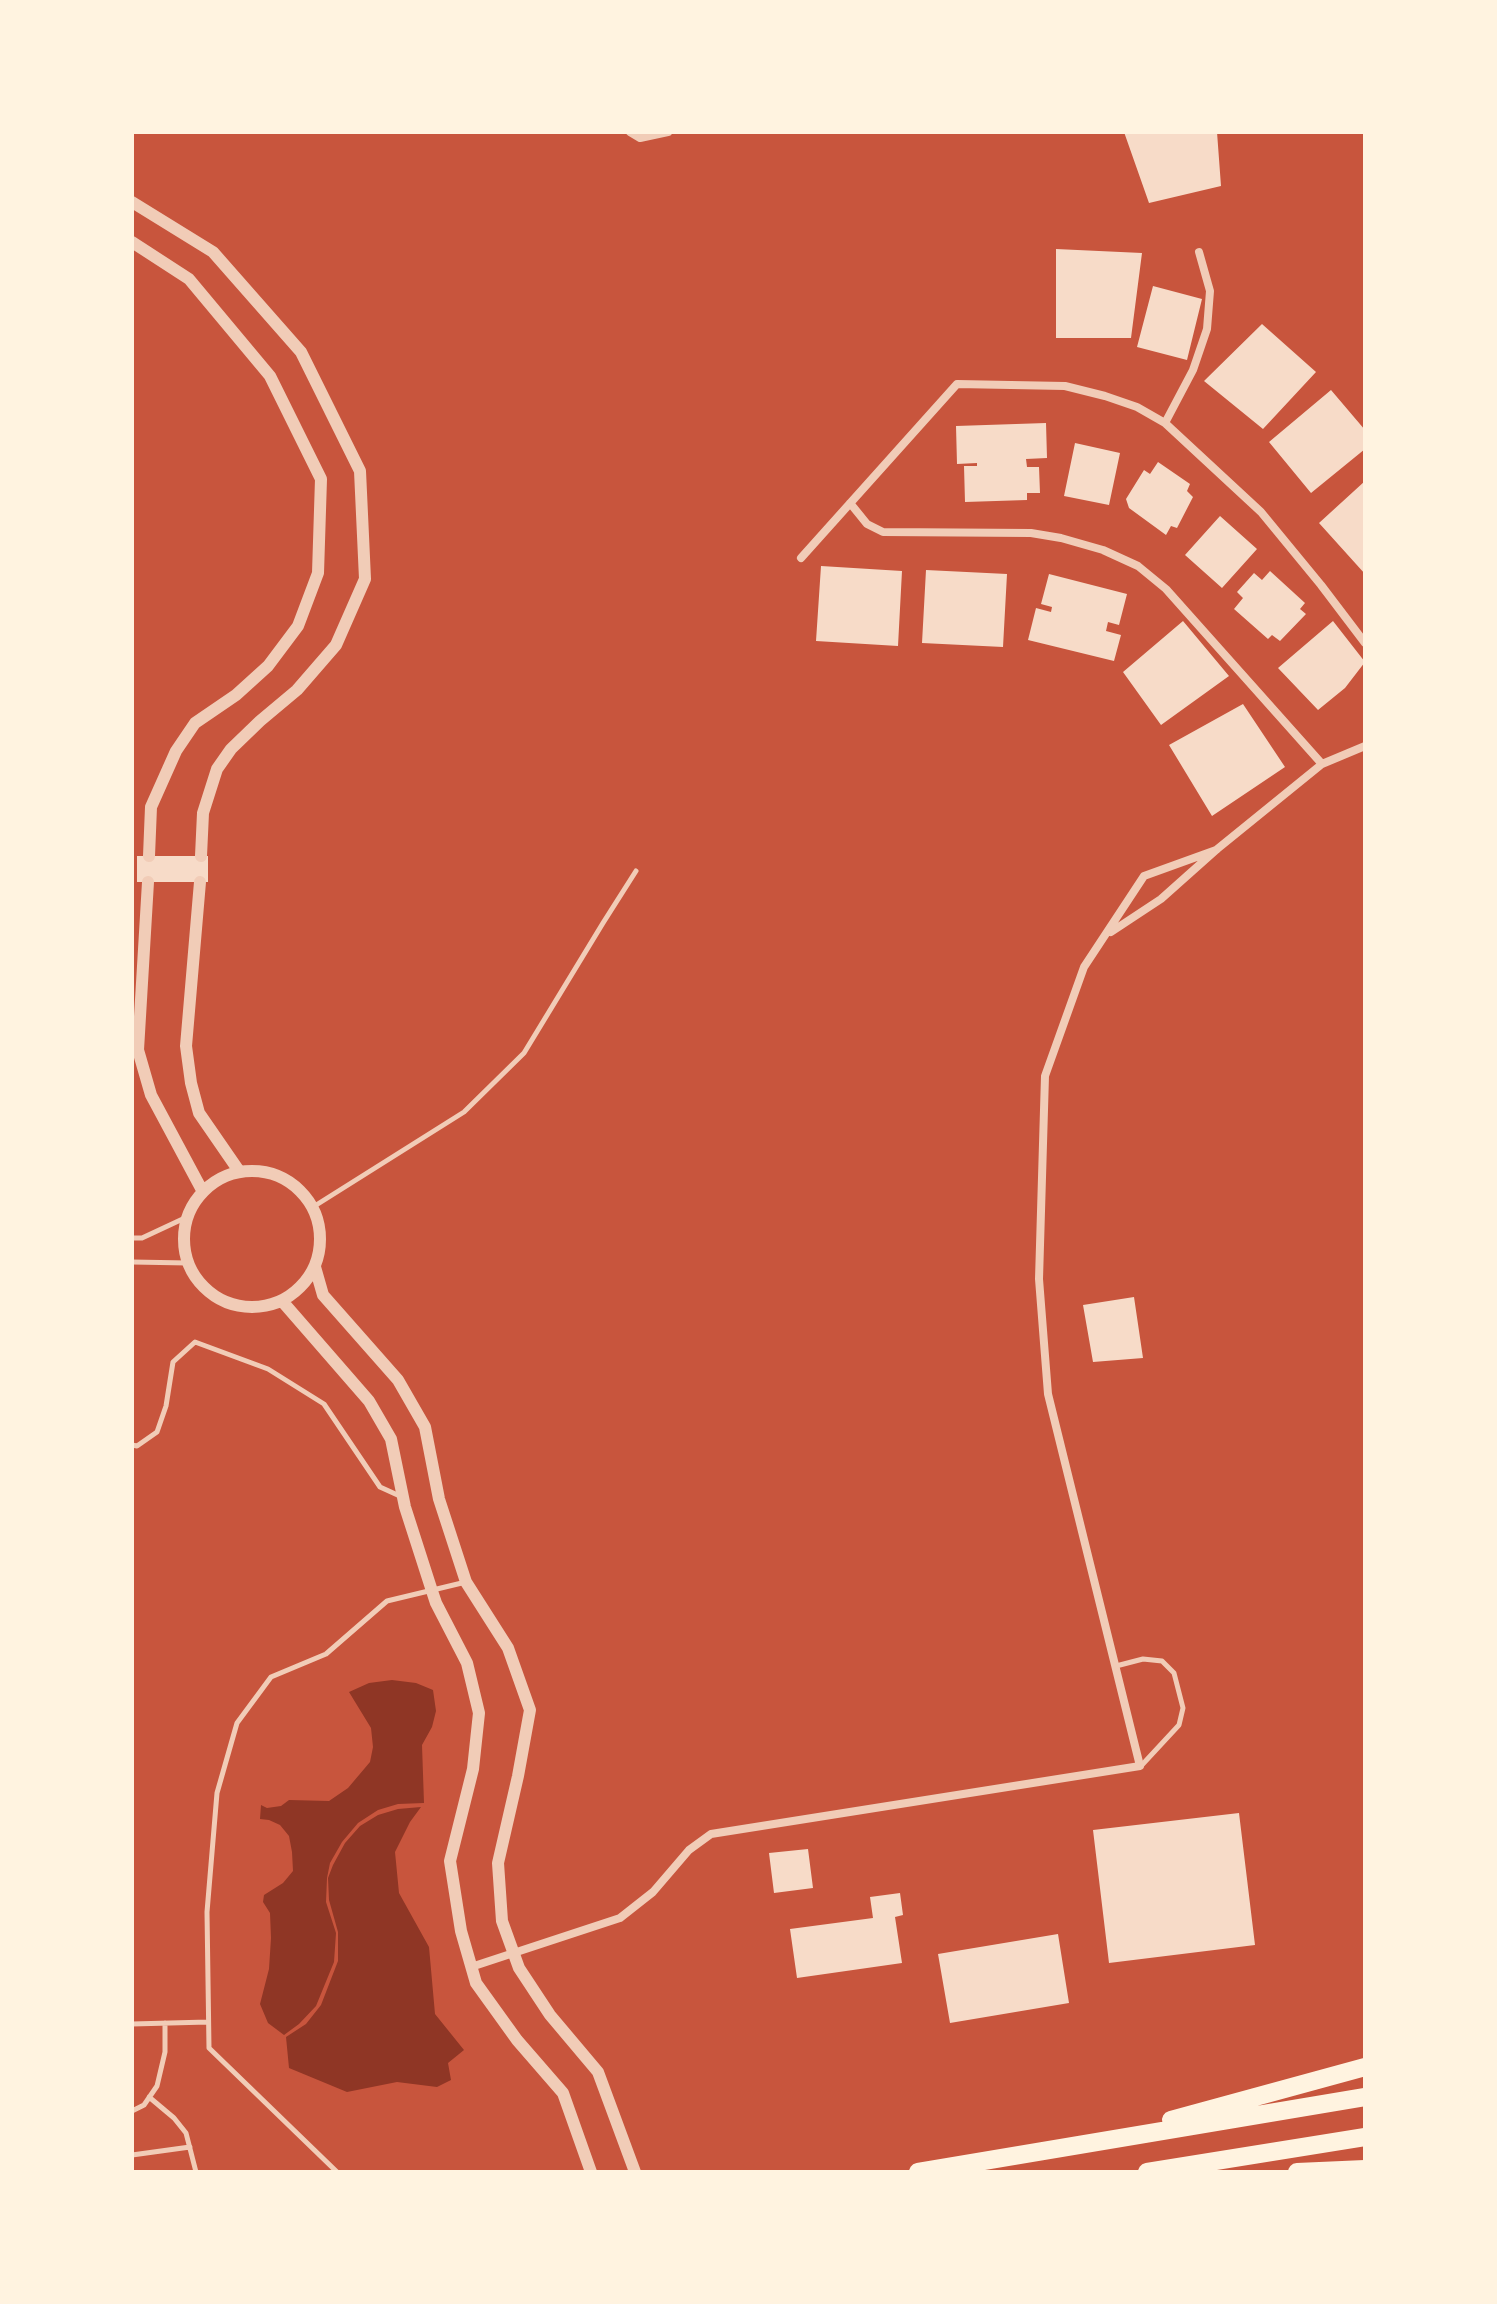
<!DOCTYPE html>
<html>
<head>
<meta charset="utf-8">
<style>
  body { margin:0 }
  #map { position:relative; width:1497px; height:2304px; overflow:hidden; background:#c8553d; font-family:Lato,sans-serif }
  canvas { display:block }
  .frame { position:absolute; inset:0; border:134px solid #fff3e0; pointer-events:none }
</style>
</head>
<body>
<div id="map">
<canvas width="1497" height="2304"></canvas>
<div class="frame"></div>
</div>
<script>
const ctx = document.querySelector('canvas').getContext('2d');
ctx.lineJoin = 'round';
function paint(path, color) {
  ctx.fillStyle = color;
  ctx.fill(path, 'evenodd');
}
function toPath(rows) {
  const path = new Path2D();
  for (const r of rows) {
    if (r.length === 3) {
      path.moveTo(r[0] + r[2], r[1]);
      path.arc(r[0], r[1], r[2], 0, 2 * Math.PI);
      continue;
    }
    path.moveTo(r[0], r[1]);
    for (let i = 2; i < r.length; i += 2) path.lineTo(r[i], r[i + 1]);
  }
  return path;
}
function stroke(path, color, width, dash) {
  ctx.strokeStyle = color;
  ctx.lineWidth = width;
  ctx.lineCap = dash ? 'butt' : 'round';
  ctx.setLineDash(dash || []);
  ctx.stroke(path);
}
const water = toPath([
  [392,1680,416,1683,433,1690,436,1711,432,1727,422,1745,424,1803,398,1804,378,1810,358,1823,342,1842,330,1863,327,1878,326,1902,336,1933,334,1962,316,2006,299,2024,284,2035,268,2023,260,2004,269,1969,271,1938,270,1913,263,1902,264,1895,283,1883,293,1871,292,1852,289,1836,280,1825,269,1820,260,1819,261,1805,267,1808,281,1806,289,1800,329,1801,348,1788,370,1762,373,1747,371,1728,349,1692,369,1683],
  [421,1807,410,1822,395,1852,399,1893,429,1947,435,2014,464,2050,448,2063,451,2080,437,2087,397,2082,347,2092,289,2068,286,2037,306,2024,321,2005,338,1961,338,1932,329,1900,328,1878,333,1865,345,1843,360,1826,378,1815,398,1809]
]);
const building = toPath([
  [1124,132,1217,132,1221,186,1149,203],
  [1056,249,1142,253,1131,338,1056,338],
  [1153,286,1202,299,1187,360,1137,347],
  [1262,324,1316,372,1263,429,1204,381],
  [1331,390,1365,430,1365,449,1311,493,1269,442],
  [1046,423,1047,458,1026,459,1027,467,1039,467,1040,493,1027,493,1027,500,965,502,964,466,977,466,977,463,957,464,956,426],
  [1075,443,1120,453,1109,505,1064,496],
  [1158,462,1190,484,1187,491,1193,497,1177,528,1171,526,1166,535,1129,508,1126,499,1144,470,1150,474],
  [1365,481,1365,574,1319,523],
  [1220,516,1257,549,1222,588,1185,555],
  [821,566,902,571,898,646,816,641],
  [926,570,1007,574,1003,647,922,643],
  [1270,571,1305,603,1300,609,1306,614,1280,641,1272,635,1268,639,1234,609,1243,598,1237,592,1254,573,1262,580],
  [1049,574,1127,594,1119,625,1108,622,1106,631,1121,635,1114,661,1028,640,1036,608,1051,612,1052,607,1041,604],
  [1183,621,1229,676,1161,725,1123,672],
  [1333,621,1365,662,1345,688,1318,710,1278,668],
  [1243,704,1285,767,1212,816,1169,745],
  [137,856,208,856,208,882,137,882],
  [1134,1297,1143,1358,1093,1362,1083,1305],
  [1239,1813,1255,1945,1109,1963,1093,1830],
  [808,1849,813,1888,774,1893,769,1853],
  [900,1893,903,1915,895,1917,902,1963,797,1978,790,1929,873,1918,870,1897],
  [1058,1934,1069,2003,950,2023,938,1954]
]);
const service = toPath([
  [313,1207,464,1112,524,1053,603,923,636,871],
  [132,1238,142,1238,187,1217],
  [132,1262,188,1263],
  [132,1445,137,1446,157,1432,166,1406,173,1362,195,1342,268,1369,324,1404,380,1487,402,1497],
  [1116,1666,1143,1659,1162,1661,1174,1673,1183,1708,1179,1725,1141,1766],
  [132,2024,208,2022],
  [149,2097,174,2118,186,2133,196,2172],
  [132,2111,144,2105,157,2086,165,2052,165,2023],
  [132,2155,190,2147],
  [337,2172,209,2048,207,1912,217,1793,237,1723,271,1677,326,1654,387,1601,466,1582]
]);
const minor = toPath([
  [630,132,640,138,668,132],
  [1165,423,1193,370,1207,329,1210,291,1199,252],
  [850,503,867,524,883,532,1031,533,1061,538,1103,550,1138,566,1166,589,1322,764],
  [801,558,957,384,1065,386,1105,396,1137,407,1165,423,1261,512,1321,585,1365,643],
  [1111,932,1161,899,1216,850,1322,764,1365,746],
  [471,1967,620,1918,653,1892,689,1850,711,1834,1140,1766,1048,1394,1039,1279,1045,1076,1084,967,1144,876,1216,850]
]);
const tertiary = toPath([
  [132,202,213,252,301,352,360,471,365,579,336,645,297,690,260,721,231,749,217,769,203,813,201,856],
  [132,242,189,279,270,376,321,479,318,573,298,626,268,666,236,695,195,723,176,751,151,807,149,856],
  [148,882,138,1050,151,1095,203,1192],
  [200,882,186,1046,191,1083,199,1113,239,1171],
  [252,1239,68],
  [315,1267,323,1295,398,1380,425,1427,439,1499,466,1582,508,1648,530,1710,518,1776,498,1863,502,1921,519,1968,550,2015,598,2072,635,2172],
  [282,1301,369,1401,391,1439,405,1507,432,1591,436,1603,467,1663,479,1713,473,1769,450,1861,461,1931,476,1983,517,2040,563,2093,591,2172]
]);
const trunk = toPath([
  [1171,2120,1365,2067],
  [918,2172,1365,2097],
  [1147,2172,1365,2137],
  [1297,2172,1365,2169]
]);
paint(water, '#8f3625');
paint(building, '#f7dbc8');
stroke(service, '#f1ccb7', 5);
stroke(minor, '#f1ccb7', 8);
stroke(tertiary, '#f1ccb7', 12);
stroke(trunk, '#fff3e0', 18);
</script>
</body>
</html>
